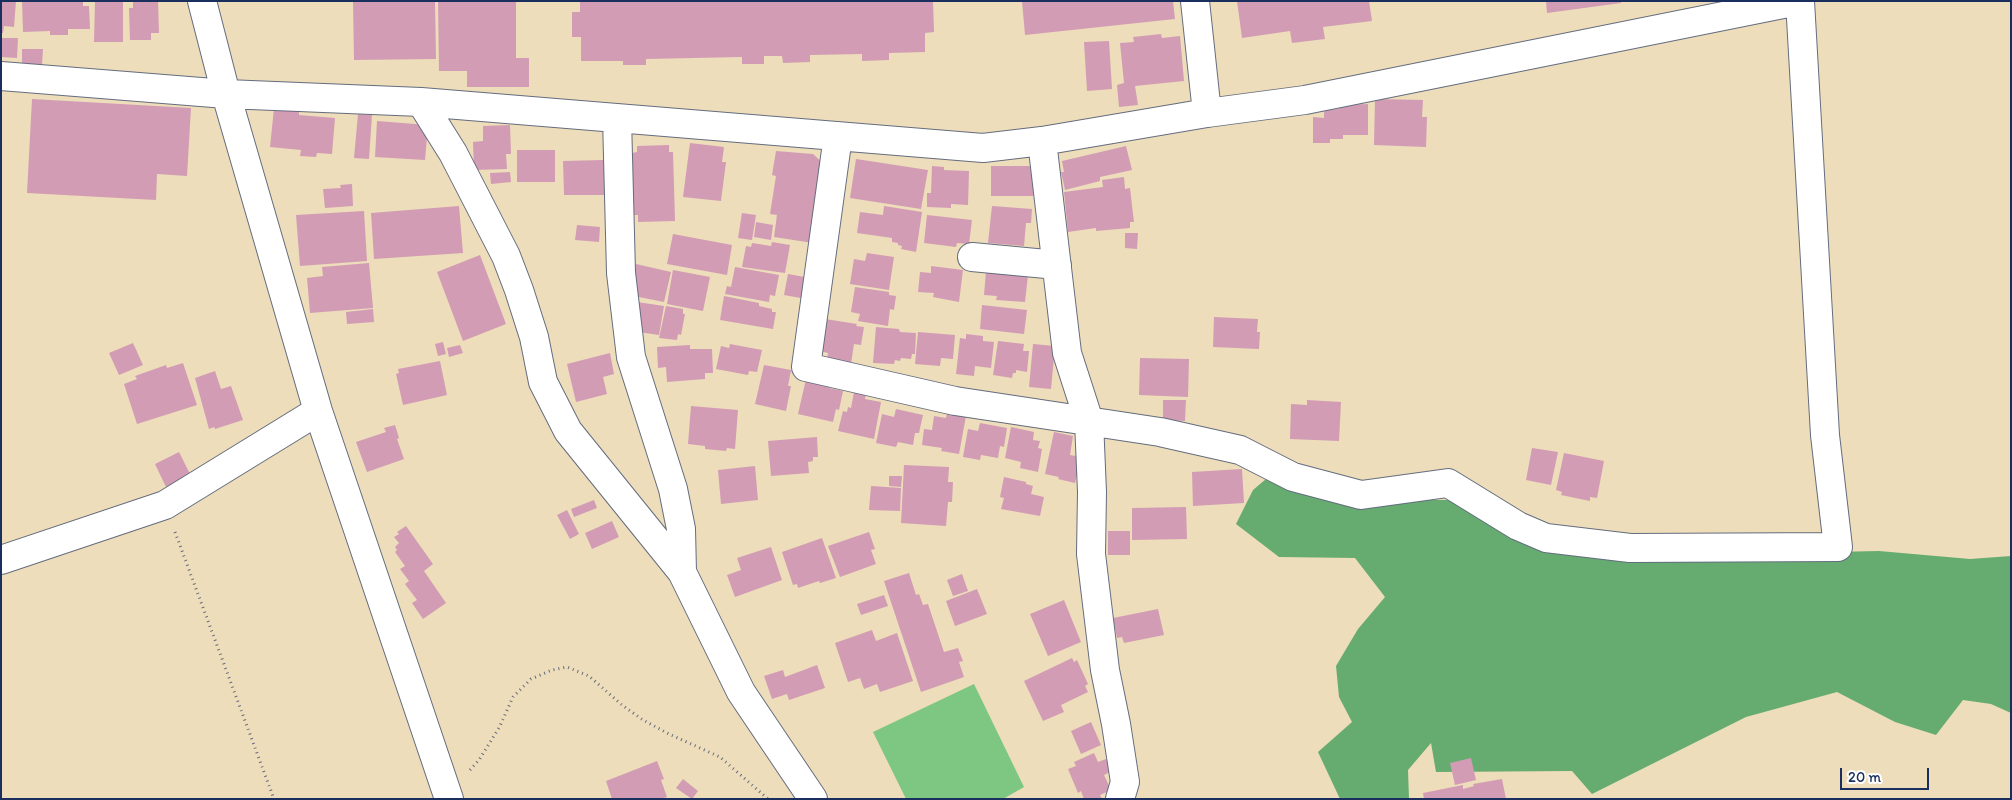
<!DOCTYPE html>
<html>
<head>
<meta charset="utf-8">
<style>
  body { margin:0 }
  #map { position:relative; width:2012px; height:800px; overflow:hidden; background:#edddba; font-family:Itim,sans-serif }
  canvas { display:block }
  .frame { position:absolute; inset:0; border:2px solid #1b2f5e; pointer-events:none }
  .scale { position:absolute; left:1840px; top:768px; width:89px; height:22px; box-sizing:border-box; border:2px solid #1b2f5e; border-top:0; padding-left:6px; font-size:15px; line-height:18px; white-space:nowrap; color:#1b2f5e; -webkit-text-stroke:4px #fff; paint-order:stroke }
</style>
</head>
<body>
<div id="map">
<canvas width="2012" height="800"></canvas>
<div class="frame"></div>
<div class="scale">20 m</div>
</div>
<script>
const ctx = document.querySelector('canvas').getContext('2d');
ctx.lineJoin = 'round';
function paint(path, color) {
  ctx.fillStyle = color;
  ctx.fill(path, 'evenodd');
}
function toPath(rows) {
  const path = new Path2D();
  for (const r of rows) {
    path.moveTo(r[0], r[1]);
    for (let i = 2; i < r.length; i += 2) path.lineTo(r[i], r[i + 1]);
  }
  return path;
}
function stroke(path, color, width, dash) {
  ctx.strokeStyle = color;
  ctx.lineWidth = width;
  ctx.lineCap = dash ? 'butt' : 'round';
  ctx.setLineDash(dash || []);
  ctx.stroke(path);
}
const green = toPath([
  [974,684,1024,787,1003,799,906,799,873,732]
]);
const forest = toPath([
  [1266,479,1417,500,1449,500,1468,507,1512,530,1741,554,1879,551,1970,559,2011,556,2011,713,1991,704,1963,700,1936,735,1895,722,1837,692,1746,717,1592,794,1572,771,1436,772,1431,743,1408,770,1409,799,1340,799,1318,752,1352,722,1339,697,1336,666,1358,629,1385,597,1355,558,1279,557,1236,524,1253,490]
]);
const building = toPath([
  [1,1,16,1,14,27,4,26,3,33,1,33],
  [22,1,83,1,83,6,89,6,90,29,68,29,68,35,50,35,50,31,23,32],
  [95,1,123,1,123,42,94,42],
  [133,1,158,1,159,33,151,33,151,40,130,40,129,8,133,8],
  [353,1,435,1,436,59,354,60],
  [438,1,516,1,516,58,529,58,529,87,467,87,467,71,439,71],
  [580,1,933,1,934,32,925,33,925,52,889,53,889,60,862,61,862,54,810,55,810,62,783,63,782,56,764,56,764,64,742,64,742,57,646,59,646,65,623,65,623,61,581,61,581,37,572,37,572,12,580,12],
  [1022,1,1173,1,1175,19,1025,35],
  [1237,1,1369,1,1372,21,1323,27,1325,39,1292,43,1290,31,1242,38],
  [1546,1,1621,1,1621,3,1547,13],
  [1161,34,1162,38,1180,36,1184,81,1135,86,1138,105,1119,107,1117,85,1124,83,1120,43,1134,42,1133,37],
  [1,38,18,38,17,58,1,57],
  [1109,41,1112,89,1087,91,1084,42],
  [22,49,43,49,42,65,22,65],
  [32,99,191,108,187,176,157,174,156,200,27,193],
  [1375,99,1423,100,1422,117,1427,117,1426,147,1374,145],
  [1368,104,1368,135,1343,135,1343,139,1330,139,1330,143,1313,143,1313,117,1324,118,1324,110,1339,109,1339,105],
  [274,108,299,110,299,115,335,118,332,154,317,153,316,157,300,156,301,150,270,147],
  [358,114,372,115,369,159,354,158],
  [377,121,428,125,425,160,375,157],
  [510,125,511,154,506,154,507,169,474,170,473,142,483,141,483,126],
  [690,143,724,147,722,162,726,162,721,201,683,197],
  [669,145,669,152,673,152,675,221,638,222,638,215,633,215,632,153,637,152,637,146],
  [1126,146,1132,170,1100,177,1100,181,1065,190,1061,172,1064,172,1062,161],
  [517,150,555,150,555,182,517,182],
  [776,151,813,154,825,165,813,243,774,237,777,215,770,214,776,176,772,175],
  [856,159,928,170,921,209,850,198],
  [604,160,604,195,564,195,563,161],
  [932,166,944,167,944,170,969,171,968,205,951,204,951,208,927,207,927,193,931,193],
  [991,166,1034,166,1033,196,991,196],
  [510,172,511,182,491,184,490,173],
  [1124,177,1125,189,1130,188,1134,222,1130,222,1130,228,1096,231,1096,228,1068,232,1064,192,1103,187,1102,180],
  [352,184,353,206,325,208,323,189,341,188,340,185],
  [459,206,463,253,374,259,371,213],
  [884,206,922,212,916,252,901,249,902,246,898,245,898,243,892,242,892,238,857,233,860,212,883,215],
  [992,206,1032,209,1031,223,1026,223,1024,246,988,243],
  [364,211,367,261,300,266,296,215],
  [742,213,756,215,752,240,738,238],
  [927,215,972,220,969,244,957,243,956,247,924,243],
  [756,222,773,225,771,240,754,237],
  [577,225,600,227,599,242,575,240],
  [1125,233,1138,233,1137,249,1125,248],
  [673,234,732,245,727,275,667,264],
  [772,242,790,245,785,273,742,267,746,246,751,247,752,243,771,246],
  [867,253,894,257,889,290,850,284,854,259,865,261],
  [480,255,506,324,463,341,437,272],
  [369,263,373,308,310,313,307,278,323,276,322,267],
  [636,264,671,272,664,302,629,295],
  [931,266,963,270,959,302,933,297,934,293,918,292,920,272,931,273],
  [735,267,779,275,775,296,770,295,769,302,725,294,727,286,731,287],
  [673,270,710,277,703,311,667,304],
  [986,271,1028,275,1025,302,996,300,997,296,984,295],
  [788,274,810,278,806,299,784,295],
  [855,287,889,292,889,295,896,296,894,310,890,309,888,326,858,321,860,314,851,312],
  [724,296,759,303,759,306,772,309,772,312,776,312,773,329,720,320],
  [637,302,664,306,659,335,632,331],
  [982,305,1027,310,1024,334,980,329],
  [666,306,683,309,683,314,685,314,681,335,678,334,677,340,659,338],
  [373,309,374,322,347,324,346,312],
  [1214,317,1258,319,1257,332,1260,332,1259,349,1213,347],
  [825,319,857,324,856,326,864,327,861,345,854,344,851,364,827,360,828,353,819,351],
  [876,327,899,329,900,332,916,333,915,354,912,354,911,359,901,358,900,361,895,360,894,364,873,363],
  [918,332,955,335,953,359,941,358,940,366,915,364],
  [966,334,983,336,983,341,994,342,991,368,975,366,974,376,956,374,960,338,966,339],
  [998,341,1024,344,1023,351,1029,351,1027,372,1016,370,1016,373,1013,373,1012,378,993,375],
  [443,342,446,354,438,356,435,344],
  [133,343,143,365,119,375,109,353],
  [730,344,762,350,757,372,749,371,748,375,716,369,721,346,729,348],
  [1033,344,1055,346,1051,389,1029,387],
  [460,345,463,353,449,357,447,348],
  [690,345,690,349,712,349,713,373,705,373,705,379,667,382,666,367,658,368,657,347],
  [610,353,614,374,603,377,607,394,576,402,567,364],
  [1140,358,1189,359,1188,397,1139,395],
  [440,361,447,395,403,405,396,374,399,373,398,369],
  [183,363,197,405,137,424,124,384,137,379,135,376,166,365,167,368],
  [764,365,791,370,788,386,791,386,786,411,755,404],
  [215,371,221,389,231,386,243,420,215,429,214,427,209,429,195,378],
  [806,379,830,384,829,388,843,391,839,410,836,409,833,422,798,414],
  [854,392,866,394,865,399,881,402,874,439,838,431,843,411,847,412,848,407,851,408],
  [1163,400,1186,400,1185,421,1163,420],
  [1307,400,1341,402,1339,441,1290,439,1291,404,1307,405],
  [691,406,738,410,735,449,727,448,726,451,705,449,705,446,688,444],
  [896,409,923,415,919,433,915,433,913,445,898,442,896,447,876,443,882,414,894,417],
  [947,413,966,416,959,454,941,451,942,448,922,445,924,429,932,430,934,416,946,418],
  [980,423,1007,428,1004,447,1000,446,998,458,981,455,980,460,963,457,968,429,978,431],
  [395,425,399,438,397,439,404,459,367,472,356,442,386,432,384,428],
  [1011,427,1034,432,1033,440,1040,441,1038,448,1042,449,1038,472,1020,468,1021,462,1005,458],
  [1054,432,1073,436,1070,455,1081,457,1075,483,1058,479,1059,477,1045,474],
  [817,437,818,457,813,457,813,461,808,462,809,473,771,476,768,441],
  [1532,448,1558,452,1551,485,1526,480],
  [179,452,191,476,166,487,155,464],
  [1564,453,1604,461,1597,498,1590,497,1590,501,1561,495,1562,492,1556,490],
  [904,465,949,467,948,482,953,482,952,502,948,502,946,526,901,523],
  [755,466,758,500,721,504,718,470],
  [1242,469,1244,503,1193,506,1192,472],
  [889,476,902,476,901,487,889,486],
  [1004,477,1026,482,1026,484,1033,486,1031,494,1044,497,1040,516,1001,509,1004,498,1000,497],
  [871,486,901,488,900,511,869,510],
  [594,500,597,508,574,517,571,509],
  [1186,507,1187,539,1132,540,1132,508],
  [567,510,579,534,570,539,557,515],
  [612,521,619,537,592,549,585,533],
  [406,526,433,564,424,571,446,603,423,619,412,603,417,600,405,584,409,581,400,569,405,566,395,552,397,550,395,547,399,543,394,537,399,534,397,532],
  [1108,531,1130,531,1130,555,1108,555],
  [869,532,875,549,871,550,876,564,840,577,828,546],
  [822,538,836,578,820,583,819,581,798,588,797,584,793,585,782,552],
  [771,547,782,580,735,597,727,575,741,570,737,558],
  [909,573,916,595,919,594,923,605,928,604,944,652,958,648,963,661,959,662,964,677,921,692,884,581],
  [962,574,968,591,953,596,947,580],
  [977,589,987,614,955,626,946,601],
  [884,595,888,606,861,615,857,604],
  [1064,600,1081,642,1048,656,1030,614],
  [1158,609,1164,635,1124,643,1122,637,1117,638,1113,618],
  [872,630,876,641,897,633,913,681,880,692,877,684,864,689,860,678,848,682,835,643],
  [1072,658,1074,662,1077,660,1088,684,1085,686,1088,692,1061,705,1064,712,1043,721,1024,681],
  [817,665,825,688,789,700,787,694,772,699,764,676,783,670,785,677],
  [1091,722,1101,745,1081,754,1071,731],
  [1094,753,1098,762,1106,759,1112,771,1104,775,1111,790,1100,795,1102,799,1084,799,1081,791,1078,793,1068,769,1076,766,1074,762],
  [1471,758,1476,780,1455,785,1450,763],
  [657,761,664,779,661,780,667,797,661,799,612,799,606,781],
  [683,779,698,791,692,799,676,788],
  [1502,779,1506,799,1424,799,1423,793,1463,785,1463,789,1474,786,1473,784]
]);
const path = toPath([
  [175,532,274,799],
  [470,770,479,760,499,728,513,697,531,679,552,670,567,667,589,676,622,705,643,720,669,734,720,757,768,799]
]);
const minor = toPath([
  [202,1,226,94,318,411,449,799],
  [1195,1,1207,113],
  [1,76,226,94,421,102,983,148,1042,141,1207,113,1305,100,1798,1],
  [421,102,453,153,506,256,519,290,534,337,543,382,568,431,682,572,741,692,813,799],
  [617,118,621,273,631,357,673,489,681,529,682,572],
  [838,136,806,367,955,401,1160,432,1240,450,1293,477,1361,495,1448,483,1518,526,1546,538,1630,548,1838,547,1825,435,1800,1],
  [1042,141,1067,353,1089,421,1092,492,1091,554,1105,670,1116,724,1125,782,1120,799],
  [972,257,1057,265],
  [1,560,165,505,318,411]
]);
paint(green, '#7ec783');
paint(forest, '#66ac71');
paint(building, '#d29cb5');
stroke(minor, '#646c7e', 30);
stroke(path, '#646c7e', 3, [1, 4]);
stroke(minor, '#fff', 28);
</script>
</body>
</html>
